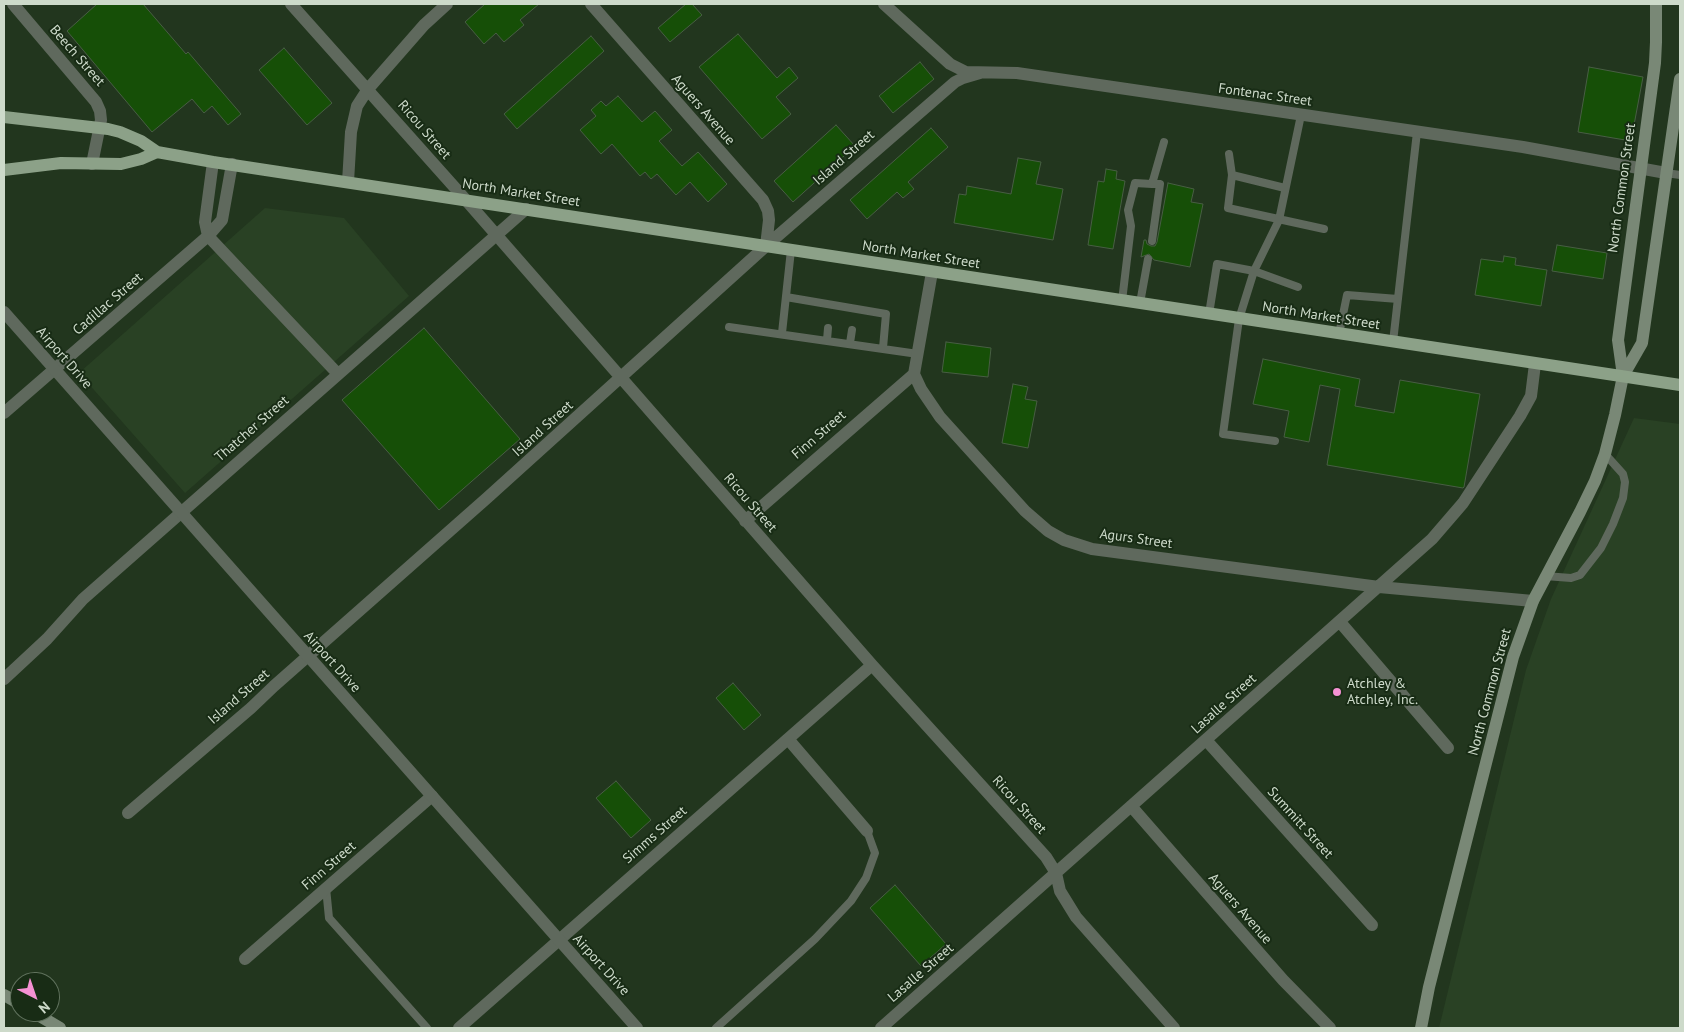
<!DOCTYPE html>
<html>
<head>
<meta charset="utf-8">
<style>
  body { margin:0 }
  #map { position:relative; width:1684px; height:1032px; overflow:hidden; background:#22361e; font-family:"PT Sans",sans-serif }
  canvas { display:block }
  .frame { position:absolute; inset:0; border:5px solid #cddaca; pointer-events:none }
  .north { position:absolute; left:10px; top:972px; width:50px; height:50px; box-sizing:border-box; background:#182c15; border:1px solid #60725d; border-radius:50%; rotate:139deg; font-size:14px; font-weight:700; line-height:20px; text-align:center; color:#cddaca }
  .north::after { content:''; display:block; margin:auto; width:18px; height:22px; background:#f491d3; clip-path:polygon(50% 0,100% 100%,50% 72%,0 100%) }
</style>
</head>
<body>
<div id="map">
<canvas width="1684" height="1032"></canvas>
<div class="frame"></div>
<div class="north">N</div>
</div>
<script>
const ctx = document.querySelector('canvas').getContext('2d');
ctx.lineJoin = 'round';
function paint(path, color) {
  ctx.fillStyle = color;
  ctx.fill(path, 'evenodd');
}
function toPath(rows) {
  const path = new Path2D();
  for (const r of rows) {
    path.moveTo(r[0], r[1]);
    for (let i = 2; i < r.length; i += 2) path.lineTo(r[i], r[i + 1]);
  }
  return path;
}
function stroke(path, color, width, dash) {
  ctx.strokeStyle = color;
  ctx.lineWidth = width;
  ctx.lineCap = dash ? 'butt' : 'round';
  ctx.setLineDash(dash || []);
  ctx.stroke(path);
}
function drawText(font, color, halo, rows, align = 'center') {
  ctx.font = font + ' "PT Sans",sans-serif';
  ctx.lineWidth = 4;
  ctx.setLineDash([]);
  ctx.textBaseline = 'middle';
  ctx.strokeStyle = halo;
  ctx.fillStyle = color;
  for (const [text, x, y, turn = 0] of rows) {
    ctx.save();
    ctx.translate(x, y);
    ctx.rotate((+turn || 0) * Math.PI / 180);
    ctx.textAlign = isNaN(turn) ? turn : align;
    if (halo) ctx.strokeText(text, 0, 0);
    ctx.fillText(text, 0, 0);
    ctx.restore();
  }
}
const built = toPath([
  [265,208,344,218,409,296,185,493,79,373],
  [1634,418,1680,424,1680,1028,1439,1028,1526,670,1551,599]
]);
const building = toPath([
  [97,4,143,4,186,54,188,52,241,114,228,125,212,106,204,113,192,99,152,132,67,31,97,4],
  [485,4,539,4,520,20,524,25,504,42,496,33,484,44,465,22,485,4],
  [686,4,692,4,702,15,670,42,658,28,686,4],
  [738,34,777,78,789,67,798,78,776,97,791,114,762,139,699,67,738,34],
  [591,36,604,51,517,129,504,114,591,36],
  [284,48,332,103,307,125,259,70,284,48],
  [920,62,934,79,893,113,879,96,920,62],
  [1589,67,1643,77,1631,141,1578,132,1589,67],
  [618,96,642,122,655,111,672,130,659,141,682,166,698,152,727,184,708,202,690,182,676,195,657,174,651,179,645,172,640,176,612,144,601,154,580,130,596,116,591,110,601,101,606,106,618,96],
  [836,125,855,146,793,202,774,181,836,125],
  [931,128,948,147,908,182,914,189,903,198,897,192,867,219,850,200,931,128],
  [1018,158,1041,162,1036,184,1063,189,1053,240,954,223,959,194,966,195,967,186,1011,194,1018,158],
  [1106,169,1117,171,1116,179,1125,181,1113,249,1088,245,1098,181,1104,182,1106,169],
  [1168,183,1194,189,1191,202,1203,204,1190,267,1154,260,1149,254,1141,257,1144,240,1146,240,1147,244,1151,246,1155,246,1157,242,1168,183],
  [1557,245,1607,253,1603,279,1552,271,1557,245],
  [1504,256,1516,258,1515,265,1547,270,1541,306,1475,295,1481,259,1503,262,1504,256],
  [424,328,520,439,439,510,342,400,424,328],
  [946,342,991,348,988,377,942,372,946,342],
  [1263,359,1360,379,1355,406,1394,413,1400,380,1480,394,1464,487,1463,488,1327,465,1340,389,1320,385,1309,442,1284,437,1289,411,1253,404,1263,359],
  [1013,384,1028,387,1025,399,1037,401,1028,448,1002,443,1013,384],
  [733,683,761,715,744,730,716,698,733,683],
  [616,781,651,820,631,838,596,798,616,781],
  [895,885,946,944,921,966,870,908,895,885]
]);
const service = toPath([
  [1229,154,1232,175],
  [1666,173,1680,175],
  [1285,188,1232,175,1228,208,1324,229],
  [1152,241,1160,184,1152,184],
  [786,297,886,314,883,348],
  [1122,301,1131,226,1128,210,1135,183,1152,184,1164,142],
  [1140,303,1148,259],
  [1209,314,1217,264,1254,271,1298,287],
  [729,327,918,354],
  [782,333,791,250],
  [1339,334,1347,295,1398,299],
  [827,340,828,328],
  [1393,342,1417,132],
  [850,343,852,330],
  [1275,441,1223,434,1239,319,1254,271,1279,220,1301,115],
  [1545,576,1571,578,1580,575,1601,548,1613,524,1623,498,1625,482,1623,474,1605,454],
  [326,888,329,918,427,1028],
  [716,1028,815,939,851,901,866,878,875,853,867,831]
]);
const minor = toPath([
  [13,4,96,102,100,111,101,120,92,164],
  [291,4,465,199,872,665,1046,857,1056,873,1060,891,1076,917,1174,1028],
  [591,4,763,200,768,211,769,220,766,246],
  [884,4,950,64,966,72,1017,73,1523,147,1666,173],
  [348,182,351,132,357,106,368,89,424,25,447,4],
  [208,236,338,374],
  [208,236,205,222,213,162],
  [932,272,914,374,921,389,940,417,1025,511,1048,531,1064,540,1092,549,1379,587,1533,601],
  [4,413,208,236,222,220,232,164],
  [745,521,914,374],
  [1340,622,1448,748],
  [4,679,47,639,83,599,526,209],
  [788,739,867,831],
  [1206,740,1372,925],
  [1131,806,1283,980,1330,1028],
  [128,813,251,708,274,686,487,498,766,246,955,82,963,78,980,73],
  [245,959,432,796],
  [459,1028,872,665],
  [881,1028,1432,539,1463,503,1520,416,1531,396,1535,364]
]);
const tertiary = toPath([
  [4,312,637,1028]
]);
const secondary = toPath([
  [1623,376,1618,340,1655,63,1656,42,1656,4],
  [4,995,20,1004],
  [33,1012,60,1028],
  [1421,1028,1429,987,1513,657,1533,601,1580,512,1595,481,1605,454,1615,415,1623,376,1642,343,1680,79]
]);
const primary = toPath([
  [4,117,108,129,120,132,141,141,157,152,213,162,1680,385],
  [4,170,61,163,121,164,141,159,157,152]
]);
const markers = [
  [1337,692,5,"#f491d3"]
];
const streetNames = [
  ["Beech Street",77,56,49],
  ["Fontenac Street",1265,95,8],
  ["Aguers Avenue",703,110,49],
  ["Ricou Street",424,130,49],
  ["Island Street",844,158,-41],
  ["North Common Street",1622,188,-82],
  ["North Market Street",521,193,9],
  ["North Market Street",921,255,9],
  ["Cadillac Street",108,304,-41],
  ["North Market Street",1321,316,9],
  ["Airport Drive",64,358,49],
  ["Thatcher Street",252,429,-41],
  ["Island Street",543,429,-42],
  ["Finn Street",819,435,-41],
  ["Ricou Street",750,503,49],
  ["Agurs Street",1136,539,8],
  ["Airport Drive",332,662,48],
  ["North Common Street",1490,692,-75],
  ["Island Street",239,697,-41],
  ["Lasalle Street",1224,704,-42],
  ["Ricou Street",1019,805,48],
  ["Summitt Street",1300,823,48],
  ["Simms Street",655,835,-41],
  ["Finn Street",329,866,-41],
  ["Aguers Avenue",1240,909,49],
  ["Airport Drive",601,965,48],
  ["Lasalle Street",921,973,-41]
];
const poiNames = [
  ["Atchley &",1347,684],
  ["Atchley, Inc.",1347,700]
];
paint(built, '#294124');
paint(building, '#164f07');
stroke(building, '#485e44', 1);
stroke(service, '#5f695d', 8);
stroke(minor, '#5f695d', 12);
stroke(tertiary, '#5f695d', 12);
stroke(secondary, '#798876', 12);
stroke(primary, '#8ca188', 12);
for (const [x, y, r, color] of markers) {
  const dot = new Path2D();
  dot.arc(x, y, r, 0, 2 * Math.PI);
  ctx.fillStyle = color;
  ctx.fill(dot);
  stroke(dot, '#182c15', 2);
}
drawText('14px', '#cddaca', '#182c15', streetNames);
drawText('14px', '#cddaca', '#182c15', poiNames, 'left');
</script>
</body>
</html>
